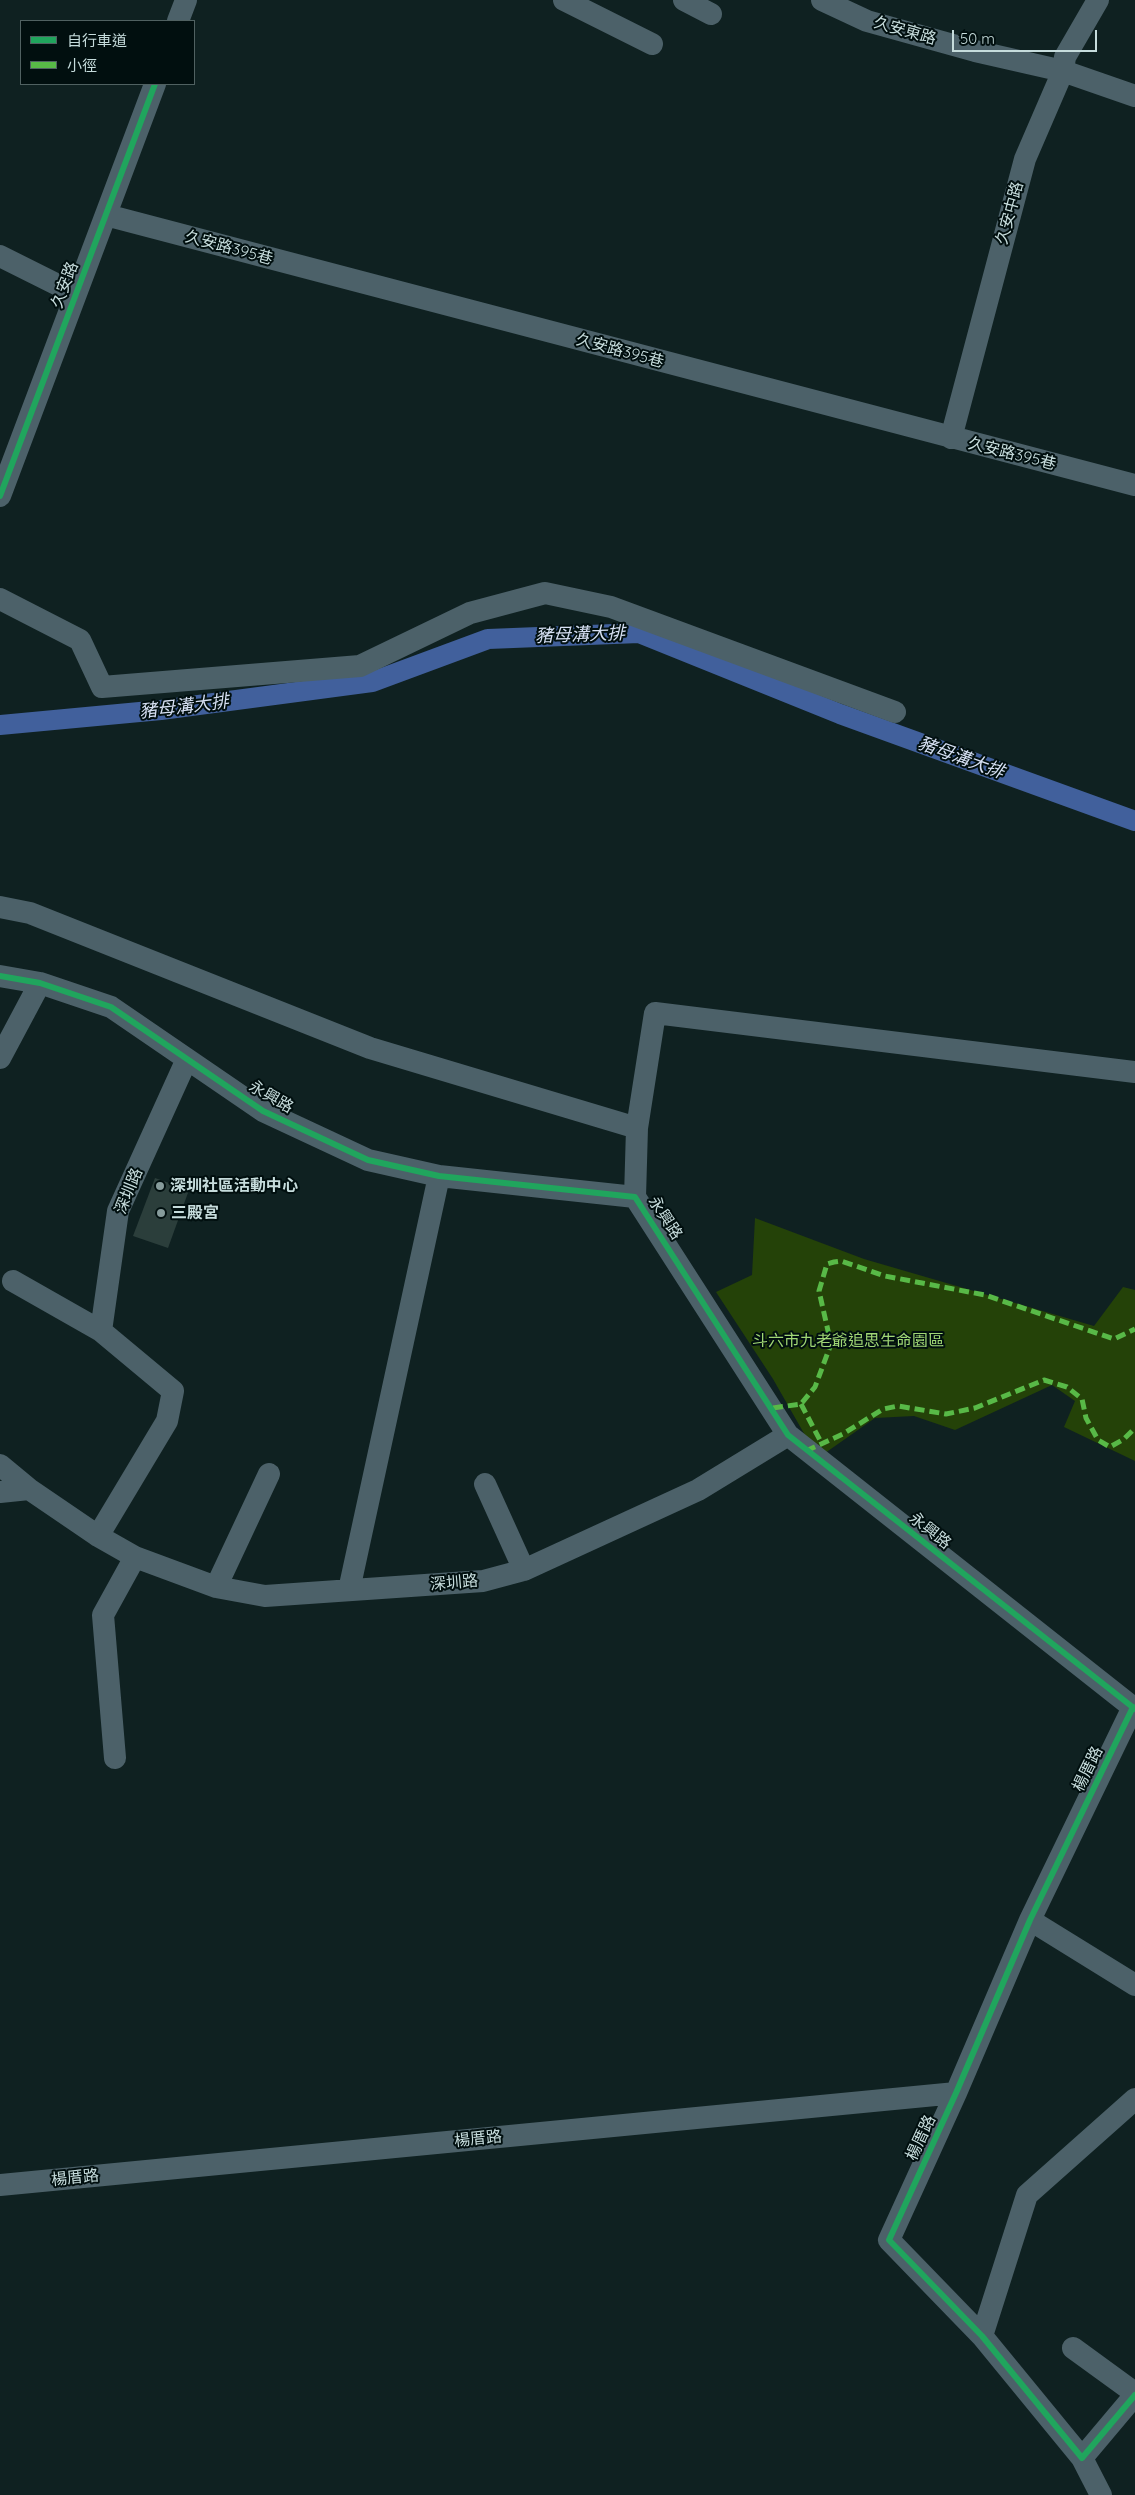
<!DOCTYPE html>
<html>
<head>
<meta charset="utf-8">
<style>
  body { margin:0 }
  #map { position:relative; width:1135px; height:2495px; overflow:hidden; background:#0f2121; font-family:Quicksand,"Noto Sans TC",sans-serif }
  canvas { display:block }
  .legend { position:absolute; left:20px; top:20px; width:175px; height:65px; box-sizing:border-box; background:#010f0f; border:1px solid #506161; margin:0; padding:6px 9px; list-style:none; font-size:15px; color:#c6dcdc }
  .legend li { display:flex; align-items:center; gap:10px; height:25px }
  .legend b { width:25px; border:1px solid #506161 }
  .scale { position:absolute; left:952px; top:30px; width:145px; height:22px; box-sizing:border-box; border:2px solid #c6dcdc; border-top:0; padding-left:6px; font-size:15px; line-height:18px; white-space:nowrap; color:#c6dcdc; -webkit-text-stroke:4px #010f0f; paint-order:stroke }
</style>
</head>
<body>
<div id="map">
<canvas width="1135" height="2495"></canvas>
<ul class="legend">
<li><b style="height:6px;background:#20a55d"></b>自行車道</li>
<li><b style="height:6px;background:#58b947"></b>小徑</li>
</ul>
<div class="scale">50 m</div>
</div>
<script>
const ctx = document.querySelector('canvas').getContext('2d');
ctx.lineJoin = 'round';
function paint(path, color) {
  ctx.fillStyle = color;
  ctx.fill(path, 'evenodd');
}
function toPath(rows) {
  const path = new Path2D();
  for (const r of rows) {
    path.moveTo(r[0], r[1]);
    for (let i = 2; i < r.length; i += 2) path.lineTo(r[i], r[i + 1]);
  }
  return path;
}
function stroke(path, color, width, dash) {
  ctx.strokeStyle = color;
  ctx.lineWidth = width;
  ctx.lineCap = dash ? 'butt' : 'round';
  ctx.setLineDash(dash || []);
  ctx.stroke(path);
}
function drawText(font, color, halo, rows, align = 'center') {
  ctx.font = font + ' Quicksand,"Noto Sans TC",sans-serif';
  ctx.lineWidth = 4;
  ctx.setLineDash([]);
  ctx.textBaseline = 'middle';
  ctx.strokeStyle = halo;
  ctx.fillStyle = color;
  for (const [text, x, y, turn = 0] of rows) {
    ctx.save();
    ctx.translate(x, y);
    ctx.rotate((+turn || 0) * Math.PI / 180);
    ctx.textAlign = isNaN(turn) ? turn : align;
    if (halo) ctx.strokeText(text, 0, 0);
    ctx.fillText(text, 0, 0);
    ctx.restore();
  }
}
const green = toPath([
  [755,1218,864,1259,1094,1326,1123,1287,1135,1290,1135,1461,1064,1427,1075,1401,1052,1385,955,1430,914,1416,875,1418,818,1458,773,1379,716,1292,752,1275]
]);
const canal = toPath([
  [0,725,161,710,372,682,488,639,639,633,840,714,1135,821]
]);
const building = toPath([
  [155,1178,189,1190,168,1248,133,1236]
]);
const minor = toPath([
  [564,0,652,44],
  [684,0,711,14],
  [822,0,867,21,975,51,1063,71,1135,96],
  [178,21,186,0],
  [106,215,1135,485],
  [0,256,76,294],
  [951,438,1025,159,1063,71,1065,57,1098,0],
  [0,496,155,84],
  [0,599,80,640,102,687,360,666,470,613,545,593,611,607,895,712],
  [0,907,30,913,370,1048,637,1128],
  [0,976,40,983,111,1007,263,1111,368,1160,439,1176,635,1197,788,1435,1135,1709],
  [0,1058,40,983],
  [635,1197,637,1128,655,1013,1135,1072],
  [13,1281,101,1331,173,1391,167,1421,98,1536],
  [101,1331,118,1211,187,1059],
  [0,1465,29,1489,98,1536,135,1557,216,1587,265,1596,483,1581,524,1570,698,1490,788,1435],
  [485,1484,524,1570],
  [0,1492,29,1489],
  [216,1587,269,1474],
  [349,1590,439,1176],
  [1133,1707,1030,1920,956,2093,889,2240,982,2336,1082,2458,1135,2395],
  [115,1758,103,1615,135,1557],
  [1030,1920,1135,1985],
  [0,2185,956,2093],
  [982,2336,1027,2195,1135,2099],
  [1073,2348,1135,2393],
  [1082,2458,1101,2495]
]);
const quiet = toPath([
  [801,1404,822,1444],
  [773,1408,801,1404,815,1387,831,1344,819,1291,827,1264,834,1262,841,1261,885,1276,985,1295,1114,1339,1135,1329],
  [806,1451,843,1434,883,1409,898,1406,946,1414,975,1408,1044,1380,1067,1387,1082,1399,1086,1418,1098,1440,1110,1447,1124,1439,1135,1428]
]);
const cycleway = toPath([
  [0,496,155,84],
  [0,976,40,983,111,1007,263,1111,368,1160,439,1176,635,1197,788,1435,1135,1709],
  [1133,1707,1030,1920,956,2093,889,2240,982,2336,1082,2458,1135,2395]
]);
const markers = [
  [160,1186,5,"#869b9b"],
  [161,1213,5,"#869b9b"]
];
const streetNames = [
  ["久安東路",905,31,16],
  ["久安中路",1010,213,-75],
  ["久安路395巷",229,248,15],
  ["久安路",65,285,-69],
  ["久安路395巷",620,351,15],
  ["久安路395巷",1012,454,14],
  ["永興路",271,1097,30],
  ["深圳路",129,1191,-68],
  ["永興路",665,1218,57],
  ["永興路",930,1531,38],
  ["深圳路",454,1583,-5],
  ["楊厝路",1088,1769,-64],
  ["楊厝路",921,2138,-65],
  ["楊厝路",478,2139,-6],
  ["楊厝路",75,2178,-6]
];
const poiNames = [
  ["深圳社區活動中心",170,1186],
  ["三殿宮",171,1213]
];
const parkNames = [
  ["斗六市九老爺追思生命園區",848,1341]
];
const waterNames = [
  ["豬母溝大排",580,635,-2],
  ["豬母溝大排",184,707,-7],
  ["豬母溝大排",961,758,20]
];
paint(green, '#244208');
stroke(canal, '#41609c', 20);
paint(building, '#2b3e3b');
stroke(minor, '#4c6169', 22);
stroke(quiet, '#58b947', 5, [10, 5]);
stroke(cycleway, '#20a55d', 6);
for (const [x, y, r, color] of markers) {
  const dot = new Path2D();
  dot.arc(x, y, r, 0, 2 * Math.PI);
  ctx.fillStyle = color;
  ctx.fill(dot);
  stroke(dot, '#010f0f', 2);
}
drawText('16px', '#c6dcdc', '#010f0f', streetNames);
drawText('bold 16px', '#c6dcdc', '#010f0f', poiNames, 'left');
drawText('16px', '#a0d775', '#010f0f', parkNames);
drawText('italic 18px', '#d5dff2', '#010f0f', waterNames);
</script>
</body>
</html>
